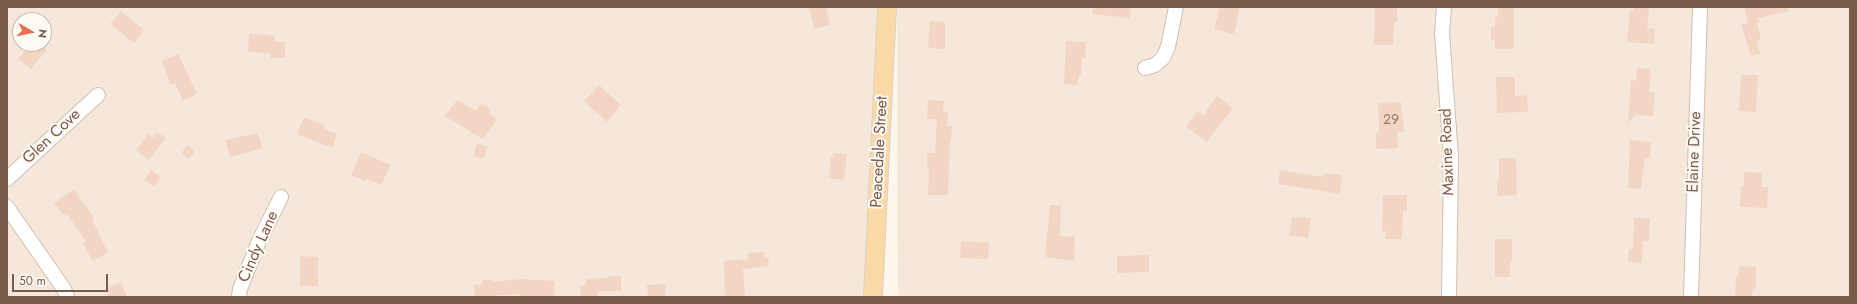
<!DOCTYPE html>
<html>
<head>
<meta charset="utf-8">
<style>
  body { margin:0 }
  #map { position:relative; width:1857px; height:304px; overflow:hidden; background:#fdf6ec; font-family:Jost,sans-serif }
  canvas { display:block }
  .frame { position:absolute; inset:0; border:8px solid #7a5c4d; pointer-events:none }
  .north { position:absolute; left:12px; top:12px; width:40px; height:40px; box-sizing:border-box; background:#fffaf3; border:1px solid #cabbb1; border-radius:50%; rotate:99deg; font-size:11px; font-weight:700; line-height:16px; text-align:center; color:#7a5c4d }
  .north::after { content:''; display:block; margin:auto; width:14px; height:18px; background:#e76f51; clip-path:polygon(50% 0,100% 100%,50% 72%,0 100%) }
  .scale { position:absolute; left:12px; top:274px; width:96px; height:18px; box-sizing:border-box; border:2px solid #7a5c4d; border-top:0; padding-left:5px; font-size:12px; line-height:14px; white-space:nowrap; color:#7a5c4d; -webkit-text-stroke:3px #fffaf3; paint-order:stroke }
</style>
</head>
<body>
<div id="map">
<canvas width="1857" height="304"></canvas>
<div class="frame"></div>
<div class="north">N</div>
<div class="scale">50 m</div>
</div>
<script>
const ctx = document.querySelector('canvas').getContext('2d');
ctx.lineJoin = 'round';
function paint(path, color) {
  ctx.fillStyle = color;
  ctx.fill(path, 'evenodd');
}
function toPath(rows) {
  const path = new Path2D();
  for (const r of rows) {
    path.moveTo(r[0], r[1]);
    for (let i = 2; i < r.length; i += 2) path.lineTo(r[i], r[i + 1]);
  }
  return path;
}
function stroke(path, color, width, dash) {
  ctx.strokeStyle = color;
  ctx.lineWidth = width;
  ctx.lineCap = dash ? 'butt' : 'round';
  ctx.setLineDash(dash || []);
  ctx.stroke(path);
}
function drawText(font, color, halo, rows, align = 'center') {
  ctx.font = font + ' Jost,sans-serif';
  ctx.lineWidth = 4;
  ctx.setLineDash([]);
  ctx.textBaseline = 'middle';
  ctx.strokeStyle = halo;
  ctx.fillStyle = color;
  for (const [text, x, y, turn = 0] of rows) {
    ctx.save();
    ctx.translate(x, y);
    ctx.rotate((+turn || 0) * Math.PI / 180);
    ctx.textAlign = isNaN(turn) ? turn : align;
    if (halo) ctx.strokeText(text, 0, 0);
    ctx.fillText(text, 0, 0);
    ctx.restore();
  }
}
const residential = toPath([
  [7,7,877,7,867,276,863,297,7,297],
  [20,20,44,20,44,44,20,44],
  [897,7,1850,7,1850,297,900,297,898,292]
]);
const building = toPath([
  [809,7,826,7,830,25,814,29],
  [1093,7,1131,7,1130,18,1092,14],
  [1220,7,1240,7,1234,34,1214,29],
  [1375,7,1397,7,1397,22,1394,22,1393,45,1374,45],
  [1498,7,1514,7,1514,49,1495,49,1495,40,1491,40,1491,27,1495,27,1495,17,1498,17],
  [1634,7,1649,7,1647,28,1655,29,1654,44,1627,42,1630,10,1634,10],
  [1744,7,1788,7,1789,11,1758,18,1760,22,1757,23,1761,40,1757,41,1760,54,1751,56,1741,24,1748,23],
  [121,11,144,30,134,43,110,24],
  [930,21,945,22,945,49,928,48],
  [249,34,270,35,270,36,275,36,275,42,285,42,285,58,270,58,270,53,248,52],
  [1066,41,1086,42,1085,59,1082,58,1081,75,1079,74,1078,85,1064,84],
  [19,44,39,44,47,50,31,69,18,59,26,50],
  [178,54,197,94,183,101,175,83,171,85,162,61],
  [1637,68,1651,69,1649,92,1655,93,1653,116,1636,115,1628,123,1631,80,1636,81],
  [1741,75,1758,75,1756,112,1739,111],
  [1496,77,1515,77,1515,96,1527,95,1528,112,1497,113],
  [599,85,621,105,607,122,584,101],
  [1217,96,1233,108,1207,142,1186,127,1197,111,1203,116],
  [457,100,476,111,481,103,491,110,489,114,497,119,483,139,445,116],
  [928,100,944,101,943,112,948,112,947,126,952,126,951,142,950,142,948,195,928,195,929,168,927,166,927,153,935,153,937,119,927,119],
  [1401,102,1404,132,1397,132,1398,148,1376,149,1376,132,1379,132,1378,103],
  [304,117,326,126,324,129,337,134,332,148,297,134],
  [157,132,166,138,149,160,136,150,148,134,153,138],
  [258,133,263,148,230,157,225,140],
  [1630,140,1651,142,1650,158,1645,157,1641,189,1628,188],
  [477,143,488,147,483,159,473,156],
  [188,145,195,151,189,159,181,153],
  [361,152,391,165,381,185,366,178,365,181,351,175],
  [833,153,847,154,844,180,829,178,831,157,833,157],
  [1499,158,1516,158,1517,195,1497,196,1497,181,1499,181],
  [151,170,161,177,154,187,144,180],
  [1280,170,1324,177,1324,173,1342,175,1340,194,1278,184],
  [1744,172,1762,173,1762,187,1768,187,1767,208,1740,207,1741,186,1744,186],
  [74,189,94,218,92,219,108,253,92,261,83,242,86,241,67,214,64,216,54,203],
  [1383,195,1407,195,1407,211,1403,211,1402,239,1385,239,1386,231,1382,231],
  [1050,205,1061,205,1060,236,1075,237,1074,261,1045,257],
  [1292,217,1311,218,1308,238,1289,235],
  [1634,218,1650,218,1649,241,1643,241,1642,263,1628,262,1629,249,1633,249],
  [1495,239,1512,239,1512,262,1510,262,1510,277,1495,277],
  [961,241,989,243,988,259,960,258],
  [764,252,765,258,768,257,769,266,743,269,745,297,725,297,724,261,748,259,747,253],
  [1149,255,1149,272,1117,273,1117,256],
  [300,256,318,257,318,286,300,286],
  [1739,266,1756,267,1756,289,1753,289,1752,297,1735,297,1736,276,1738,276],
  [608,276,621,276,621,291,598,291,598,297,581,297,580,286,586,285,586,279,608,278],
  [520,279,555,281,554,297,519,297,519,294,475,297,474,285,482,284,482,280,492,280,492,282],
  [121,282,127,297,109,297,106,289],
  [665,284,666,297,648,297,647,285]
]);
const minor = toPath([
  [1444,7,1442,33,1451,157,1449,297],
  [1145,68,1155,65,1163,58,1168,47,1176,7],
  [7,179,98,95],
  [7,207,64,289,67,297],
  [239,297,240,289,259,241,281,197],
  [1691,297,1700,7]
]);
const major = toPath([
  [873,297,887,7]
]);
const numberNames = [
  ["29",1391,121]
];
const streetNames = [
  ["Glen Cove",52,137,-43],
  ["Peacedale Street",880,152,-87],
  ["Maxine Road",1448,152,-92],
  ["Elaine Drive",1695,152,-88],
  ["Cindy Lane",259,247,-66]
];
paint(residential, '#f5e8da');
paint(building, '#f3d5c3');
stroke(minor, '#d1beb0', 16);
stroke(major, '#dad1cd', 20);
stroke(minor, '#fff', 14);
stroke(major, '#fbd9a5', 18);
drawText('14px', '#987a6a', null, numberNames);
drawText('16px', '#7a5c4d', '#fffaf3', streetNames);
</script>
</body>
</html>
